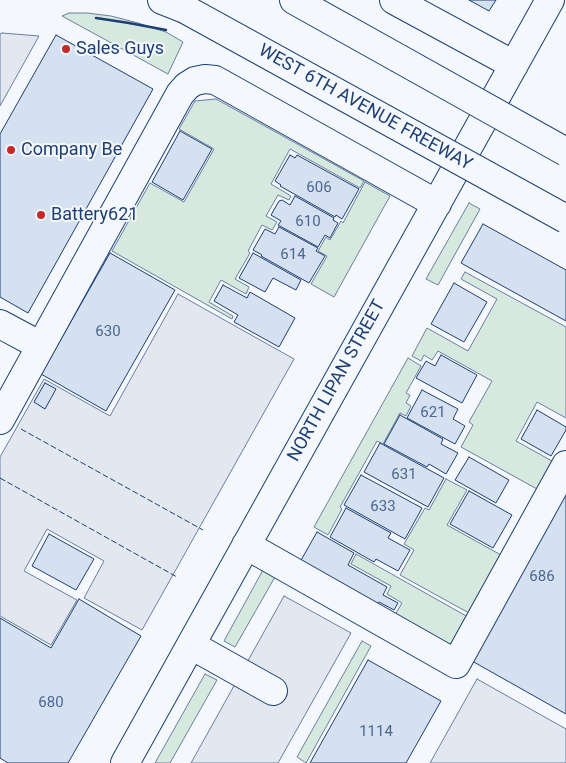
<!DOCTYPE html>
<html>
<head>
<meta charset="utf-8">
<style>
  body { margin:0 }
  canvas { display:block; background:#f4f7fb }
</style>
</head>
<body>
<canvas width="566" height="763"></canvas>
<script>
const ctx = document.querySelector('canvas').getContext('2d');
ctx.lineJoin = 'round';
function paint(path, color) {
  ctx.fillStyle = color;
  ctx.fill(path, 'evenodd');
}
function toPath(rows) {
  const path = new Path2D();
  for (const r of rows) {
    path.moveTo(r[0], r[1]);
    for (let i = 2; i < r.length; i += 2) path.lineTo(r[i], r[i + 1]);
  }
  return path;
}
function stroke(path, color, width, dash) {
  ctx.strokeStyle = color;
  ctx.lineWidth = width;
  ctx.lineCap = dash ? 'butt' : 'round';
  ctx.setLineDash(dash || []);
  ctx.stroke(path);
}
function drawText(font, color, halo, rows, align = 'center') {
  ctx.font = font + ' Roboto,sans-serif';
  ctx.lineWidth = 4;
  ctx.setLineDash([]);
  ctx.textBaseline = 'middle';
  ctx.strokeStyle = halo;
  ctx.fillStyle = color;
  for (const [text, x, y, turn = 0] of rows) {
    ctx.save();
    ctx.translate(x, y);
    ctx.rotate((+turn || 0) * Math.PI / 180);
    ctx.textAlign = isNaN(turn) ? turn : align;
    if (halo) ctx.strokeText(text, 0, 0);
    ctx.fillText(text, 0, 0);
    ctx.restore();
  }
}
const green = toPath([
  [69,13,87,13,111,16,138,23,166,32,183,42,168,74,62,16,69,13],
  [216,99,364,181,360,188,290,149,271,184,291,196,289,200,278,195,266,216,277,222,272,230,262,225,248,251,250,253,235,279,249,287,246,294,221,280,209,302,233,316,232,319,112,251,150,183,184,202,214,149,179,129,195,101,216,99],
  [365,182,390,196,334,297,311,284,327,256,318,251,326,237,330,240,341,221,343,223,365,182],
  [469,203,480,209,438,285,426,279,469,203],
  [465,272,566,327,566,418,537,402,516,441,552,461,537,489,461,447,473,425,469,422,492,381,438,351,432,360,424,355,421,361,412,356,427,328,468,351,497,299,461,279,465,272],
  [408,358,421,366,406,393,410,395,406,403,411,406,406,416,400,413,383,444,377,441,340,507,342,509,328,535,314,527,408,358],
  [446,479,467,490,447,525,501,555,469,613,400,575,414,550,404,544,425,508,429,510,446,479],
  [356,554,468,617,452,646,395,615,402,603,387,594,391,586,351,564,356,554],
  [263,570,275,577,235,647,224,641,263,570],
  [362,641,371,646,306,763,297,757,362,641],
  [205,674,217,680,170,763,155,763,205,674]
]);
const parking = toPath([
  [2,33,39,36,0,106,0,34,2,33],
  [178,294,294,359,142,630,84,598,104,561,47,529,24,571,77,600,51,645,0,616,0,457,44,379,110,416,178,294],
  [284,596,351,633,278,763,191,763,284,596],
  [477,679,566,729,566,763,430,763,477,679]
]);
const building = toPath([
  [469,0,496,0,489,11,469,0],
  [56,35,153,89,28,313,0,297,0,134,56,35],
  [180,131,212,149,183,200,152,182,180,131],
  [290,155,295,158,297,155,359,189,342,219,336,215,335,217,280,186,281,185,275,181,290,155],
  [295,196,334,218,333,220,338,223,330,238,325,235,318,247,278,225,281,221,271,215,279,201,282,200,290,205,295,196],
  [483,224,566,270,566,321,461,263,483,224],
  [279,227,318,248,316,251,325,256,309,283,261,256,262,255,253,250,265,229,275,234,279,227],
  [110,253,175,290,106,411,41,374,110,253],
  [253,253,301,280,296,290,273,278,265,292,239,278,253,253],
  [454,283,487,302,464,342,431,324,454,283],
  [223,285,247,298,250,292,295,318,279,347,234,322,238,315,214,301,223,285],
  [441,355,477,375,462,403,416,378,426,361,435,366,441,355],
  [45,383,56,389,45,409,34,402,45,383],
  [422,390,458,409,453,419,465,426,455,444,407,418,422,390],
  [537,410,566,427,566,430,551,456,521,439,537,410],
  [400,415,443,439,441,444,458,453,446,474,429,464,427,467,384,444,400,415],
  [380,443,444,478,428,507,364,472,380,443],
  [469,457,509,480,496,503,455,480,469,457],
  [361,475,422,508,405,539,344,505,361,475],
  [469,491,512,515,493,548,450,524,469,491],
  [566,493,566,714,472,661,566,493],
  [346,508,391,533,388,538,410,550,398,571,376,559,374,562,330,537,346,508],
  [317,532,354,553,348,565,387,587,383,595,398,603,394,610,379,602,377,606,300,562,317,532],
  [49,534,94,559,76,590,32,566,49,534],
  [79,599,141,636,68,763,8,763,0,758,0,618,51,648,79,599],
  [368,660,441,701,406,763,310,763,368,660]
]);
const minor = toPath([
  [394,0,514,65],
  [0,324,41,346],
  [0,420,180,94,187,86,195,81,205,79,215,80,224,85,437,204],
  [246,545,456,664,566,465],
  [191,645,273,691],
  [125,763,550,0]
]);
const highway = toPath([
  [162,0,185,9],
  [294,0,398,58]
]);
const highwayBridge = toPath([
  [185,9,566,219],
  [398,58,566,152]
]);
const fence = toPath([
  [21,429,203,530],
  [0,478,177,577]
]);
const wall = toPath([
  [96,18,129,23,166,30]
]);
const markers = [
  [66,49,5,"#c62828"],
  [11,150,5,"#c62828"],
  [41,215,5,"#c62828"]
];
const numberNames = [
  ["606",319,188],
  ["610",308,222],
  ["614",293,255],
  ["630",108,332],
  ["621",433,413],
  ["631",404,475],
  ["633",383,507],
  ["686",542,577],
  ["680",51,703],
  ["1114",376,732]
];
const poiNames = [
  ["Sales Guys",76,49],
  ["Company Be",21,150],
  ["Battery621",51,215]
];
const streetNames = [
  ["WEST 6TH AVENUE FREEWAY",365,108,29],
  ["NORTH LIPAN STREET",337,381,-61]
];
paint(green, '#d7e8df');
stroke(green, '#687fa3', 1);
paint(parking, '#e3e8f0');
stroke(parking, '#687fa3', 1);
paint(building, '#d5e0f0');
stroke(building, '#1d3f73', 1);
stroke(minor, '#1d3f73', 30);
stroke(highway, '#1d3f73', 30);
stroke(minor, '#f4f7fb', 28);
stroke(highway, '#f4f7fb', 28);
stroke(highwayBridge, '#1d3f73', 30, []);
stroke(highwayBridge, '#f4f7fb', 28);
stroke(fence, '#1d3f73', 1, [6, 2.5]);
stroke(wall, '#1d3f73', 2.5);
for (const [x, y, r, color] of markers) {
  const dot = new Path2D();
  dot.arc(x, y, r, 0, 2 * Math.PI);
  ctx.fillStyle = color;
  ctx.fill(dot);
  stroke(dot, '#f4f7fb', 2);
}
drawText('15px', '#4b6792', null, numberNames);
drawText('18px', '#1d3f73', '#f4f7fb', poiNames, 'left');
drawText('18px', '#1d3f73', '#f4f7fb', streetNames);
</script>
</body>
</html>
